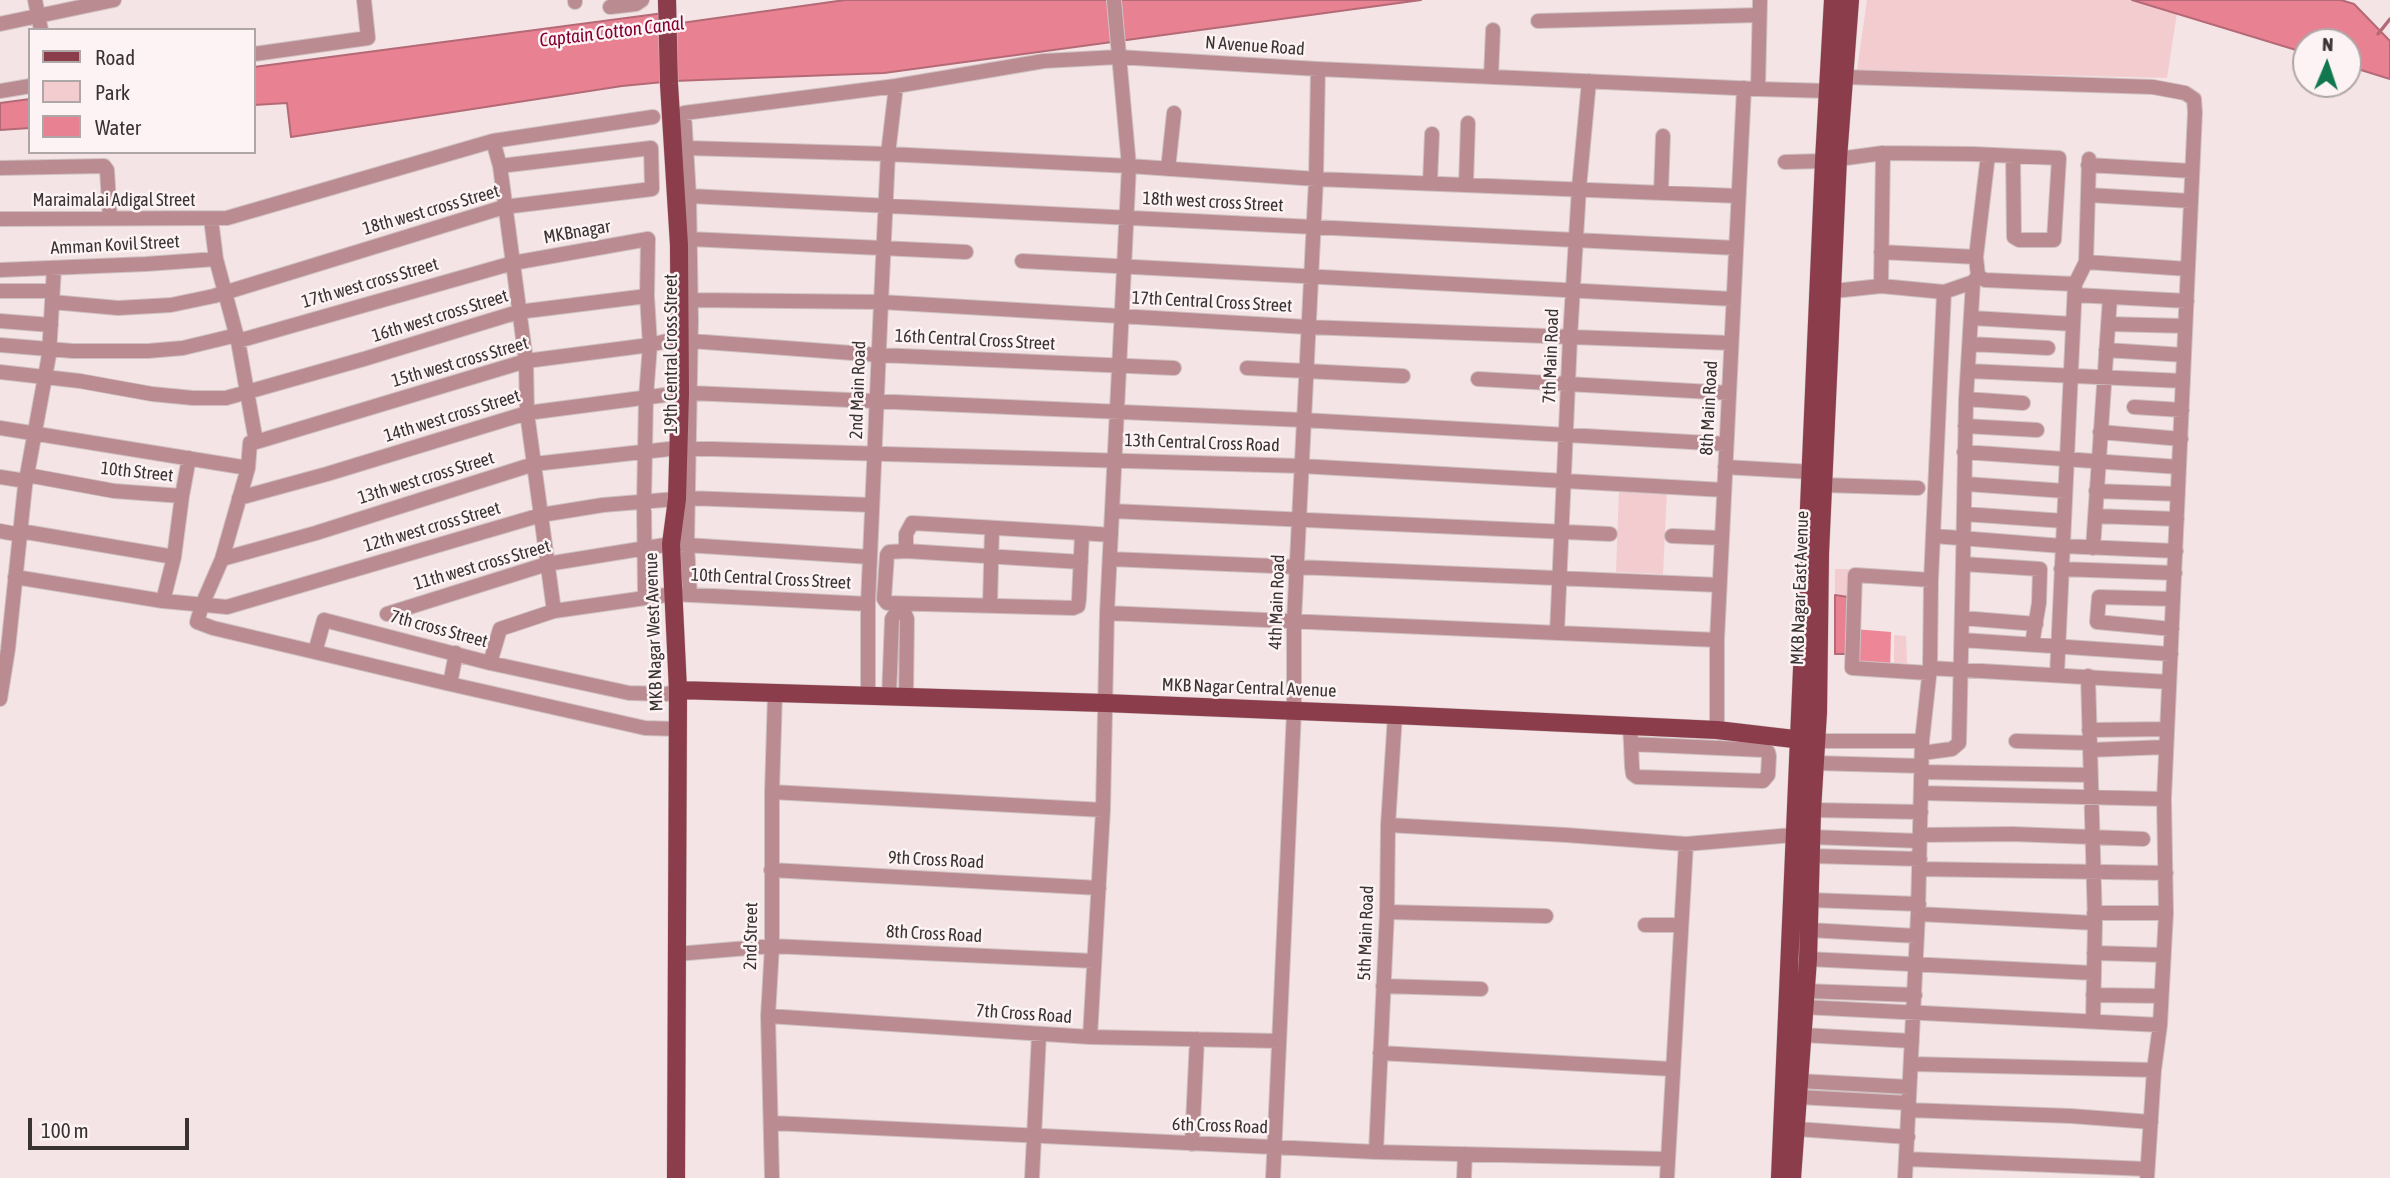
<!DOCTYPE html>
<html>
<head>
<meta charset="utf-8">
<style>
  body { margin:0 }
  #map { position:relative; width:2390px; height:1178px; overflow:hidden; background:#f4e4e5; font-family:"Asap Condensed",sans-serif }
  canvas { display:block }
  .legend { position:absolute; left:28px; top:28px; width:228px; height:126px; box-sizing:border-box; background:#fdf3f4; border:2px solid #afa6a7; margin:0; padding:9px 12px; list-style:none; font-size:21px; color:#393333 }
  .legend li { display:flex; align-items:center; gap:14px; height:35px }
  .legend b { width:35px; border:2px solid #afa6a7 }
  .north { position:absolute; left:2292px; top:28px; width:70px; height:70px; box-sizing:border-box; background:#fdf3f4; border:2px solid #afa6a7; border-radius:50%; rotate:2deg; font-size:19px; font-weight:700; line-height:28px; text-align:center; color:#393333 }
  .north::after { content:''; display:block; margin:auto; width:24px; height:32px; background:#11774f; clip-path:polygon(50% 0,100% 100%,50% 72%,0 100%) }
  .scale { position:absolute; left:28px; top:1118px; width:161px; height:32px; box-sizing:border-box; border:4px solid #393333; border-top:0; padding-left:9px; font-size:21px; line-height:24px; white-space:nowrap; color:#393333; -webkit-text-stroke:5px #fdf3f4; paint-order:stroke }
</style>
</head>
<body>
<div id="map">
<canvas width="2390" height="1178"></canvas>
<ul class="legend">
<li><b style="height:9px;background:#8b3d4c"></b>Road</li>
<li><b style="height:19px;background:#f3ccd0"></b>Park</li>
<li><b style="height:19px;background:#e88292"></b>Water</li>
</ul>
<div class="north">N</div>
<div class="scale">100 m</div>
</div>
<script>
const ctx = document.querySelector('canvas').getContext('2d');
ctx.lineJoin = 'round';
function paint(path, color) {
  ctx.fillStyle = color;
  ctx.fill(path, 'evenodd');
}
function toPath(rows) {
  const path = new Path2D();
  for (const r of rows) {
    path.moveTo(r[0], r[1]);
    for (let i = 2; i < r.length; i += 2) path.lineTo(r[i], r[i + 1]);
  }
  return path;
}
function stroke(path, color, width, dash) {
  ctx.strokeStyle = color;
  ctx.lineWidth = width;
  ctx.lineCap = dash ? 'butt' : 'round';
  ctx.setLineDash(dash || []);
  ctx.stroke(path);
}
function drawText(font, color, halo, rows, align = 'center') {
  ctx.font = font + ' "Asap Condensed",sans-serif';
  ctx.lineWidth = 5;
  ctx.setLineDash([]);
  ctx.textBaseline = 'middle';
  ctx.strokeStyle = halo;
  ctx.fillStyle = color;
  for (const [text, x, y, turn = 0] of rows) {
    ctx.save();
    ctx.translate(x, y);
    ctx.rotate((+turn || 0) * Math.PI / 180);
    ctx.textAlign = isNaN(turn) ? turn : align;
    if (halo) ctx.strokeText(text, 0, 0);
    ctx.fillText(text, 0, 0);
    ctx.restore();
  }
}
const green = toPath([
  [1867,0,2132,0,2177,13,2167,78,1857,70],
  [1619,489,1667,491,1663,574,1616,572],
  [1835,569,1849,569,1848,597,1835,595],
  [1894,635,1906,636,1907,663,1894,663]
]);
const forest = toPath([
  [1854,629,1891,632,1890,673,1852,671]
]);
const water = toPath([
  [845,0,1421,0,884,73,674,81,622,86,291,137,287,103,254,105,254,67,664,13,667,25,845,0],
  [2132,0,2341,0,2354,4,2390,41,2390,79,2348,66,2348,42,2306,42,2306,53,2132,0],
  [30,99,30,128,0,130,0,103,30,99],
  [1835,595,1848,597,1847,654,1835,654,1835,595]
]);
const stream = toPath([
  [2378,34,2390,19]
]);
const minor = toPath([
  [35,0,41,30],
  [575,0,575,2],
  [610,7,636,4,642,0],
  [1538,21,1759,15],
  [0,24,114,0],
  [254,54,368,38,364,0],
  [1491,77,1493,30],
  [1758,89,1760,0],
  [0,91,30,86],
  [493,141,500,166,526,361,527,413,554,611],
  [687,148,888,154,1129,166,1316,179,1738,196],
  [1785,162,1824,161,1883,153,1973,154,2059,158,2054,240,2019,240,2014,237,2013,156],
  [2088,165,2192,171],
  [0,168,104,166,107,170,110,219],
  [1168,169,1174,113],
  [1430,183,1432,134],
  [1466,184,1468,123],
  [1661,192,1663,136],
  [2088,195,2191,201],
  [689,196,1736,248],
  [0,219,227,218,493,141,653,117],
  [211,219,216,259,238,341,256,442,250,443,248,468,222,559,202,605,197,622,213,628,315,652,324,620,490,663,629,693,667,694,678,690],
  [690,239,966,252],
  [1881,252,1976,257],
  [1022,261,1733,299],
  [2086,262,2188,269],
  [0,270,146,264,216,259],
  [1978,276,1985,280,2075,284],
  [1881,286,1883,153],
  [0,291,52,291],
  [1834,291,1881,286,1944,292,1973,282],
  [2075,295,2187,301],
  [691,300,881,302,1307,327,1731,343],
  [52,302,118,308,171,305,214,296,504,207,652,189,651,148,500,166],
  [1972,318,2073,324],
  [0,321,51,325],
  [2108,324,2185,326],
  [238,341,513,263,648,239,647,296,650,345,646,397,644,502,645,598],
  [691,341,879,355,1174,368],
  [1970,344,2048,348],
  [0,345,73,351,148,351,183,348,237,335],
  [2106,350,2184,355],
  [1247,368,1403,376],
  [1969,371,2183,381],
  [0,372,80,381,152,394,193,398,226,398,364,359,518,312,647,296],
  [1478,379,1729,393],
  [691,393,1303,420,1726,444],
  [1966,399,2023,403],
  [2134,407,2182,410],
  [1965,426,2037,430],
  [0,428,248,468],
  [2100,432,2181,439],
  [256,442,526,361,650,345,679,338],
  [1964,452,2179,467],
  [1725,467,1812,472],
  [27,475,114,491,182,496,174,557],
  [0,477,26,481],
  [1966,484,2065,491],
  [1824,485,1918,488],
  [2096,491,2178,494],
  [182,496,189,458],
  [239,498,327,474,527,413,680,393],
  [1112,511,1610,534],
  [1964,514,2064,521],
  [2095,516,2177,519],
  [0,531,21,535,26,532,174,557,163,601],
  [1082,533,1079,599,1078,606,1073,608,887,603,884,599,887,555,889,552,906,551,906,534,912,523,1082,533,1111,535],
  [1672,536,1721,538],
  [1934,536,2062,546,2176,551],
  [2093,548,2110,297],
  [906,551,1081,562],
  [222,559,316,533,534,464,678,448,1301,466,1724,490],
  [1110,559,1719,585],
  [1963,564,1966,399,1973,282,1978,276,1976,257,1988,155],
  [2061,569,2175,573],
  [15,577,163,601,227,607,541,515,603,505,688,498,872,505],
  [690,595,687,545,691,321,689,196,684,113,896,86,1044,61,1118,57,1318,69,1758,89,1828,91,1845,77,2153,87,2185,93,2194,99,2195,112,2164,799,2166,913,2160,1025,2154,1070,2147,1178],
  [990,605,992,528],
  [1107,613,1717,640],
  [387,614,547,564,671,544,870,557],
  [1962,618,2036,624],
  [2172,629,2097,622,2099,597,2173,599],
  [1557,633,1570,338,1579,188,1589,81],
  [1962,640,2171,654],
  [315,652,450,684],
  [456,653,450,684,645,728,678,729],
  [490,663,500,629,554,611,673,594,868,604],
  [1930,668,2169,682],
  [1928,673,1852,668,1855,575,1931,580],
  [2057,674,2075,284,2086,262,2089,159],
  [2088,676,2095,923,2093,1021],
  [868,696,868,604,881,302,888,154,896,86],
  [889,697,892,619,901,604,907,619,906,697],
  [0,699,8,649,25,486,49,355,54,268],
  [1630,726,1631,744,1763,750,1768,752,1769,756,1768,775,1763,781,1637,777,1633,774,1632,767,1631,744],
  [1717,730,1717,640,1744,88],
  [2089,730,2167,729],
  [1817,741,1922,741,1918,914,1905,1178],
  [1922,741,1930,668,1931,580,1944,292],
  [2016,741,2090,743],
  [2090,750,2166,747],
  [1922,753,1952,749,1959,743,1963,564,2040,569,2039,603,2032,644],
  [1815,763,1922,766],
  [1921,772,2090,775],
  [772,792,1103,810],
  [1921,793,2164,799],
  [1812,810,1921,812],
  [1388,825,1566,835,1686,844,1793,835],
  [1920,835,2012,834,2143,839],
  [1811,837,1920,841],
  [1812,856,1920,859],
  [1919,869,2166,873],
  [771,870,1099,888],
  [1810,900,1919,904],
  [1387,912,1546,916],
  [2094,913,2166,913],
  [1918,914,2095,923],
  [1645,925,1681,925],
  [1809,930,1917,936],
  [2094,953,2163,955],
  [676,954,772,946,1094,961],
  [1808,959,2093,973],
  [1383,986,1481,989],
  [1805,991,1915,995],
  [2093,995,2161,996],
  [1803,1007,2160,1025],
  [768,1016,1090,1037,1279,1041],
  [1802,1035,1912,1041],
  [1090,1037,1103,810,1107,613,1129,166,1114,0],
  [1380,1053,1672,1069],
  [1911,1064,2154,1070],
  [1799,1081,1909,1087],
  [1798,1097,1909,1103],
  [1908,1110,2071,1116,2151,1122],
  [772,1123,1376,1152,1666,1159],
  [1797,1129,1908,1137],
  [1192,1144,1197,1039],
  [1376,1152,1387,912,1388,825,1395,715],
  [1906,1159,2147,1169],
  [772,1178,768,1016,772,946,772,792,775,694],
  [1032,1178,1039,1034],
  [1273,1178,1294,711,1294,621,1316,179,1318,69],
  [1464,1178,1465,1154],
  [1667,1178,1686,844]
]);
const major = toPath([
  [667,0,669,84,679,245,680,393,677,499,671,544,678,690,676,1178],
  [678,690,1105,703,1395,715,1717,730,1811,741],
  [1780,1178,1824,161,1833,0],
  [1792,1178,1808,959,1812,810,1818,712,1820,553,1838,158,1850,0]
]);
const streetNames = [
  ["N Avenue Road",1255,46,4],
  ["Maraimalai Adigal Street",114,200],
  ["18th west cross Street",1213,202,3],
  ["18th west cross Street",431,210,-16],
  ["MKBnagar",577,232,-10],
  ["Amman Kovil Street",115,245,-3],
  ["17th west cross Street",370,283,-16],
  ["17th Central Cross Street",1212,302,3],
  ["16th west cross Street",440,316,-17],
  ["16th Central Cross Street",975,340,3],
  ["19th Central Cross Street",671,354,-90],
  ["7th Main Road",1551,356,-88],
  ["15th west cross Street",460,362,-16],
  ["2nd Main Road",858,390,-88],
  ["8th Main Road",1709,408,-87],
  ["14th west cross Street",452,416,-17],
  ["13th Central Cross Road",1202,443,2],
  ["10th Street",137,472,6],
  ["13th west cross Street",426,478,-17],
  ["12th west cross Street",432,527,-16],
  ["11th west cross Street",482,565,-16],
  ["10th Central Cross Street",771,579,3],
  ["MKB Nagar East Avenue",1800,588,-88],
  ["4th Main Road",1277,602,-88],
  ["7th cross Street",439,629,15],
  ["MKB Nagar West Avenue",654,632,-92],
  ["MKB Nagar Central Avenue",1249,688,2],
  ["9th Cross Road",936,860,3],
  ["5th Main Road",1366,933,-88],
  ["8th Cross Road",934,934,3],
  ["2nd Street",751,936,-89],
  ["7th Cross Road",1024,1014,4],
  ["6th Cross Road",1220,1126,2]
];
const waterNames = [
  ["Captain Cotton Canal",612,32,-7]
];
paint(green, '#f3ccd0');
paint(forest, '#ed8696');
paint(water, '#e88292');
stroke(water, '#b46a76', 2);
stroke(stream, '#b46a76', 3.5);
stroke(minor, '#cfc1c1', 16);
stroke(major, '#cfc1c1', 19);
stroke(minor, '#ba8c92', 14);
stroke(major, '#8b3d4c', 18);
drawText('18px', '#393333', '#fdf3f4', streetNames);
drawText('italic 19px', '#840031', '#fdf3f4', waterNames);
</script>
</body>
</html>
